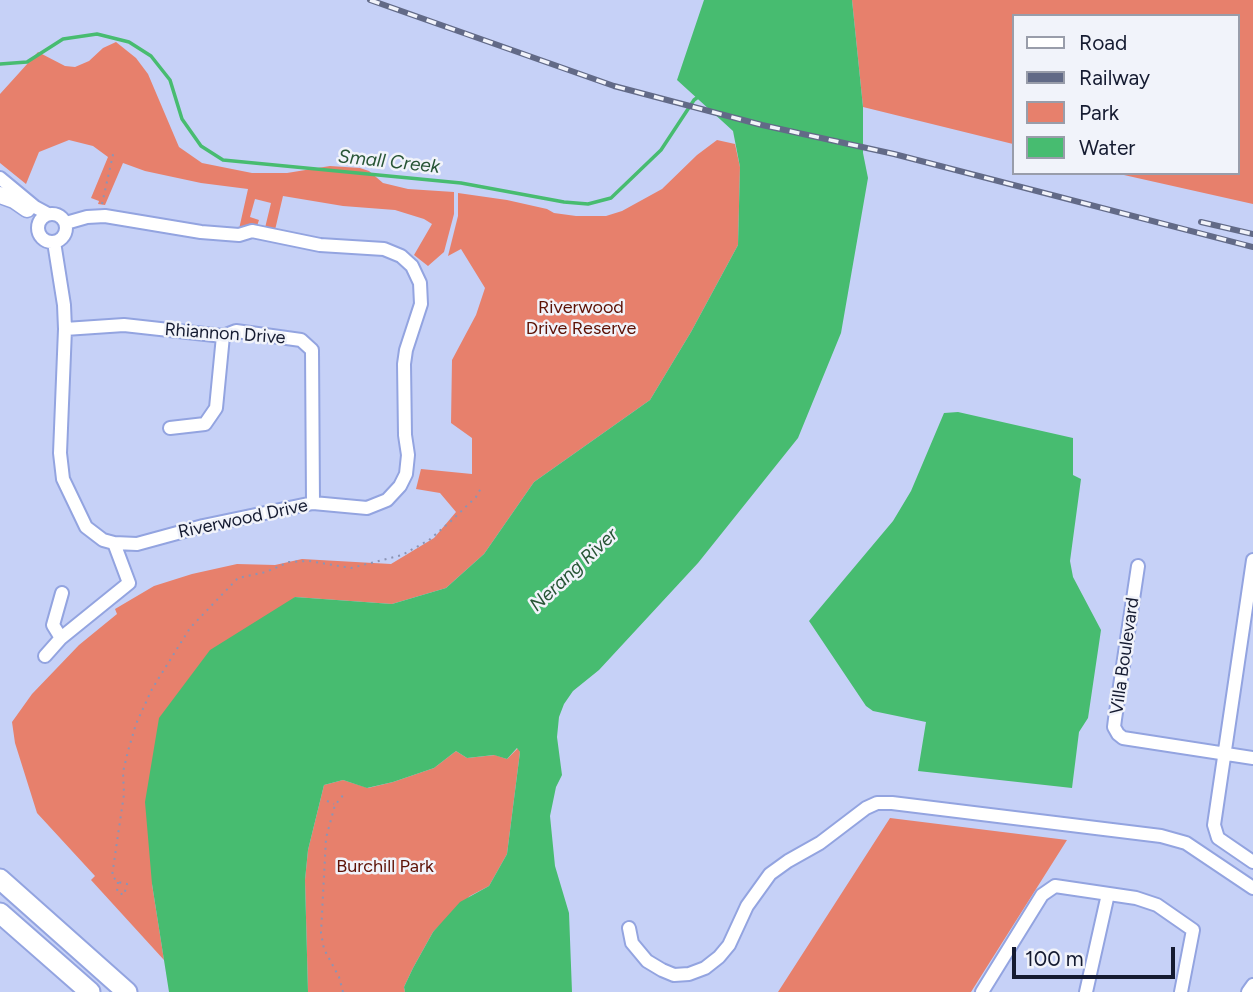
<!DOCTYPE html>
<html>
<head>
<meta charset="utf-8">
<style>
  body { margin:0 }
  #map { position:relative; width:1253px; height:992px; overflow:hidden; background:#c6d1f7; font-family:Figtree,sans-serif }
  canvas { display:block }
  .legend { position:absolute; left:1012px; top:14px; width:228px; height:161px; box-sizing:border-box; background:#f1f3fa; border:2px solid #999daa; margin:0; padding:9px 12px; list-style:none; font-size:21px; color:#151b31 }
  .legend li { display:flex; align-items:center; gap:14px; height:35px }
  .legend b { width:35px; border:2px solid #999daa }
  .scale { position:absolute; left:1012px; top:947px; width:163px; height:32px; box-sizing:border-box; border:4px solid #151b31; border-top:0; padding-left:9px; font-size:21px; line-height:24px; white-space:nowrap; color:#151b31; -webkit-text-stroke:5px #f1f3fa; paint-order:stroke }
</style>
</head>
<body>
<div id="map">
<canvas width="1253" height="992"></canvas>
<ul class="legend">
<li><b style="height:9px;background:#fff"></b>Road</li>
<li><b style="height:9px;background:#626a87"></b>Railway</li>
<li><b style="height:19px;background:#e7806c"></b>Park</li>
<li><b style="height:19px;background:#47bc70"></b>Water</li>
</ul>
<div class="scale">100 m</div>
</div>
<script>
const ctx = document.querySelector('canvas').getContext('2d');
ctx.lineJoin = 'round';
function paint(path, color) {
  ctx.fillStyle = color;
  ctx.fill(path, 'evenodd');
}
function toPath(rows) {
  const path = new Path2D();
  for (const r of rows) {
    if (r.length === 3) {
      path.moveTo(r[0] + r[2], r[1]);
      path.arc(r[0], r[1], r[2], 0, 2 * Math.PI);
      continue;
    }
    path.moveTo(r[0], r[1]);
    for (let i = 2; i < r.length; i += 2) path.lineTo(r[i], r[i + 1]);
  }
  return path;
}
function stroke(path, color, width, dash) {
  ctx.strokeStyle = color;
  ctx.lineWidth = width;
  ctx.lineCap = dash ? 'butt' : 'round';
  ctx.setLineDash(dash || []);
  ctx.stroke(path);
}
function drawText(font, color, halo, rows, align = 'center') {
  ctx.font = font + ' Figtree,sans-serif';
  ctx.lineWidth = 5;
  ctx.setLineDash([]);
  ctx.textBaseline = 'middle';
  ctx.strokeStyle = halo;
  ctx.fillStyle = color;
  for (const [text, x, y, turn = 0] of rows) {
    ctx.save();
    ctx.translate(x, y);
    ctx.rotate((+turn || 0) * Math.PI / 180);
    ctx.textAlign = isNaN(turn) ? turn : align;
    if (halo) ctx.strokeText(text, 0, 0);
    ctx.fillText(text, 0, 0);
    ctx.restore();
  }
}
const green = toPath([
  [852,0,1253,0,1253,204,1115,173,1237,173,1237,16,1013,16,1013,144,863,107],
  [116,42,136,58,148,74,179,147,202,163,252,173,287,173,330,166,360,168,369,171,383,183,408,189,454,192,454,214,444,252,428,266,414,255,432,224,424,219,395,210,343,206,283,196,275,230,265,228,271,203,255,199,250,217,259,220,257,226,239,229,248,189,201,183,145,171,123,163,105,205,98,204,99,201,91,198,108,157,93,146,69,140,39,152,26,184,0,163,0,94,38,52,65,66,75,67,89,61,103,48],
  [717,140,735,144,740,167,738,245,691,332,650,400,534,482,484,554,446,588,392,604,295,597,152,884,164,960,91,880,95,876,37,813,15,743,12,722,32,694,79,645,117,614,115,609,154,586,192,574,237,564,275,565,302,559,391,564,434,538,456,512,440,493,416,489,421,469,472,474,472,438,451,423,452,360,476,315,485,288,461,249,448,256,458,216,458,193,507,200,547,209,554,213,576,216,606,216,622,211,662,189,697,155],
  [518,748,520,752,507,854,489,886,470,896,433,932,413,968,404,987,405,992,308,992,305,880,308,850,324,785,343,780,368,788,393,782,434,768,456,751,467,758,495,755,507,759],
  [890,818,1067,840,971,992,778,992]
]);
const water = toPath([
  [704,0,852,0,863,107,863,153,868,178,841,333,798,438,698,563,599,670,573,691,564,704,559,717,557,737,562,775,556,787,550,816,555,866,569,913,572,992,405,992,404,987,413,968,433,932,460,902,489,886,507,854,520,752,517,748,507,759,494,755,467,758,456,751,434,768,393,782,367,788,343,780,324,785,308,850,305,880,308,992,169,992,152,884,145,802,159,718,210,650,295,597,392,604,446,588,484,554,534,482,650,400,691,332,738,245,740,167,733,131,677,80],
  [958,412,1073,438,1073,475,1081,479,1070,561,1073,577,1101,630,1088,718,1079,732,1072,788,918,771,926,722,873,711,866,706,809,621,893,521,911,491,944,413]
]);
const stream = toPath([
  [0,64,27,62,63,39,97,34,129,42,151,56,170,80,182,119,201,146,223,160,461,183,564,202,588,204,611,198,661,150,694,100,698,97]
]);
const path = toPath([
  [102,204,114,150],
  [327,801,334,804],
  [118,882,117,892,124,895,127,884,118,882,112,876,124,794,123,772,128,751,136,724,152,689,190,628,238,578,266,572,289,562,309,561,351,568,402,555,429,540,450,522,476,497,481,488],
  [343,992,339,977,324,949,321,933,326,838,335,805,345,793]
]);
const minor = toPath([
  [0,178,35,207,48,214],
  [52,228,14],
  [54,242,64,305,65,329,60,453,63,479,86,527,103,540,114,543,137,544,203,526,313,503,367,508,387,500,400,486,406,474,408,455,405,435,404,364,406,350,421,304,420,283,412,266,401,256,384,249,320,245,252,231,239,235,201,232,105,216,87,217,66,223],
  [65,329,124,325,223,336,236,331,301,340,312,350,313,503],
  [170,428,205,424,216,408,223,336],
  [1253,560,1214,825,1218,838,1253,862],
  [1138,566,1115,719,1114,727,1118,734,1123,738,1253,758],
  [61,638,53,625,62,593],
  [45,656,61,638,129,583,114,543],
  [629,928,632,943,647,961,662,970,674,975,689,974,705,968,719,957,729,945,747,906,770,874,788,861,820,843,866,808,877,803,892,803,1161,836,1186,843,1253,888],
  [982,992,1042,895,1055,886,1136,898,1157,905,1193,930,1181,992],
  [1086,992,1108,894],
  [1248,992,1253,985]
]);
const major = toPath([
  [0,195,14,200,27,209]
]);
const highway = toPath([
  [0,879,127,992],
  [0,913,90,992]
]);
const rail = toPath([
  [370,0,614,86,762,125,894,154,1253,247],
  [1201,222,1253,234]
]);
const parkNames = [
  ["Riverwood",581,308],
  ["Drive Reserve",581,329],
  ["Burchill Park",385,867]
];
const streetNames = [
  ["Rhiannon Drive",225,334,4],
  ["Riverwood Drive",243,519,-12],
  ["Villa Boulevard",1125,656,-82]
];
const waterNames = [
  ["Small Creek",389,162,6],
  ["Nerang River",574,570,-43]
];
paint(green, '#e7806c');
paint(water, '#47bc70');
stroke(stream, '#47bc70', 3.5);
stroke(minor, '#93a4e0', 16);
stroke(major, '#93a4e0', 19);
stroke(highway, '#93a4e0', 23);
stroke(path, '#8b94b5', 2, [2, 5]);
stroke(minor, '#fff', 12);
stroke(major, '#fff', 16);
stroke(highway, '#fff', 19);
stroke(rail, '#626a87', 6);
stroke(rail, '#f1f3fa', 3.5, [10]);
drawText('18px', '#5d1206', '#f1f3fa', parkNames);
drawText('18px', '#151b31', '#f1f3fa', streetNames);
drawText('italic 19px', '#285536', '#f1f3fa', waterNames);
</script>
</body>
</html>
